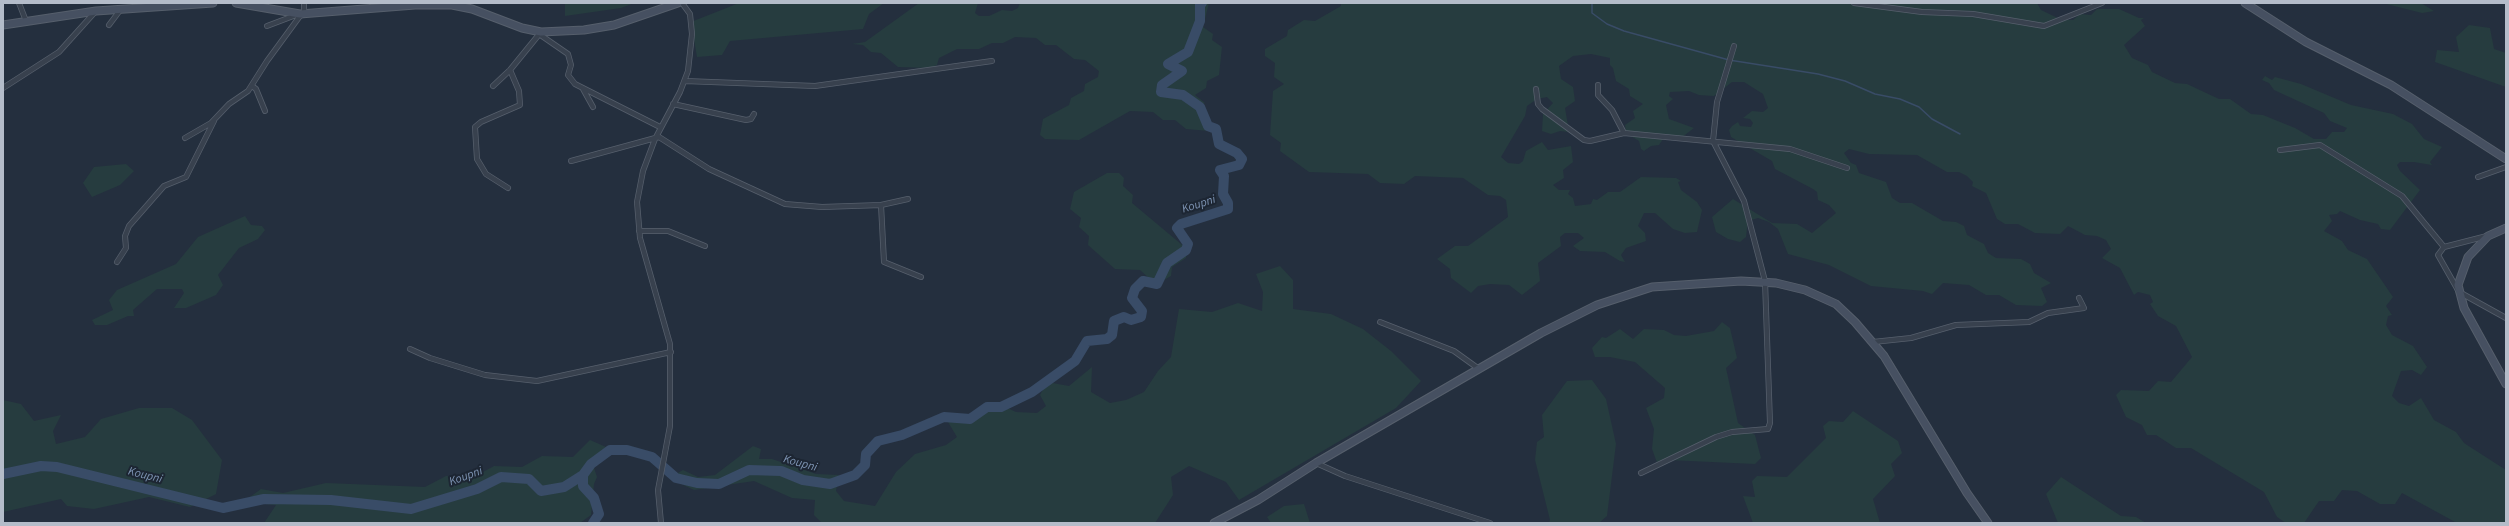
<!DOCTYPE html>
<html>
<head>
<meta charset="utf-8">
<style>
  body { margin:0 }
  #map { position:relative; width:2509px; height:526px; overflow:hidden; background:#242f3e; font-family:"Source Sans 3",sans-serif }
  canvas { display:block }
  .frame { position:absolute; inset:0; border:4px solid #b4bcc9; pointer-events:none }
</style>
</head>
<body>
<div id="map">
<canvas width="2509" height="526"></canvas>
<div class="frame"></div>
</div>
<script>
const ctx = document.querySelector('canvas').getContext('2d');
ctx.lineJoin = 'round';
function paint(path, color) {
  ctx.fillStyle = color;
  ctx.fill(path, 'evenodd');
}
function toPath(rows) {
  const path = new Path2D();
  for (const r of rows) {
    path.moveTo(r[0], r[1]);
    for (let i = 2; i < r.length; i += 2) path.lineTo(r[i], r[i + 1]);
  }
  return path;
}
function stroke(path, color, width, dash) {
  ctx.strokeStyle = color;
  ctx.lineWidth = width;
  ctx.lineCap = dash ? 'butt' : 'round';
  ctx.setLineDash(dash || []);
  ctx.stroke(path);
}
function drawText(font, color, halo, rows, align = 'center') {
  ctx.font = font + ' "Source Sans 3",sans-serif';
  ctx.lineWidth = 4;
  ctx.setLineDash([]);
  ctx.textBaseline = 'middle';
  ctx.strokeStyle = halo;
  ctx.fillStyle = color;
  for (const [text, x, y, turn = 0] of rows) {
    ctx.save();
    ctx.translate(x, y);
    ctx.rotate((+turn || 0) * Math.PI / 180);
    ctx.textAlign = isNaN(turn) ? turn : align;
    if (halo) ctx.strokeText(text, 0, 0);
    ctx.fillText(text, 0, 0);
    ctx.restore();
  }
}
const green = toPath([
  [565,3,634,3,621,8,565,16],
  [739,3,884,3,869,14,863,29,730,41,722,55,697,57,691,22],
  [919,3,978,3,975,13,979,16,989,16,1002,10,1012,11,1018,8,1020,3,1209,3,1203,27,1213,34,1212,40,1222,47,1219,75,1207,81,1206,88,1195,95,1205,103,1198,107,1201,109,1209,131,1186,129,1175,120,1163,120,1153,112,1130,111,1079,140,1045,139,1040,135,1043,119,1069,105,1071,98,1084,91,1085,84,1098,77,1099,71,1085,60,1074,59,1056,45,1045,45,1036,38,1015,37,1003,43,992,43,979,49,957,49,939,58,937,65,930,68,898,67,881,53,871,52,863,45,852,44,865,42],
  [1341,3,2037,3,2041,10,2062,20,2073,20,2080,14,2091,15,2097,9,2119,9,2139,18,2144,18,2141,20,2145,26,2124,45,2132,58,2148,65,2152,72,2175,83,2187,84,2219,99,2230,99,2251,114,2263,115,2295,128,2314,139,2326,139,2332,132,2344,132,2347,128,2330,121,2324,113,2274,90,2269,83,2262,80,2265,76,2272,80,2275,77,2301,84,2351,105,2393,114,2412,124,2424,139,2442,147,2430,162,2432,165,2414,162,2400,162,2397,165,2400,171,2420,190,2390,230,2381,229,2378,224,2360,220,2340,211,2337,214,2329,215,2332,221,2324,231,2342,241,2348,250,2367,259,2393,297,2386,306,2392,315,2388,316,2386,325,2392,335,2413,346,2427,367,2421,375,2412,370,2401,371,2392,396,2399,403,2409,406,2421,398,2434,420,2456,432,2464,443,2506,470,2506,523,2457,523,2402,493,2395,504,2380,504,2357,491,2342,490,2334,501,2319,501,2304,523,2286,523,2277,517,2264,492,2191,448,2176,448,2156,435,2147,435,2142,425,2126,417,2116,395,2121,390,2149,391,2158,381,2171,382,2192,357,2176,326,2158,316,2150,304,2153,302,2150,295,2138,292,2134,295,2120,268,2102,258,2111,249,2106,240,2097,236,2085,235,2068,226,2060,234,2035,233,2018,224,2005,224,1997,219,1986,193,1972,186,1973,182,1967,176,1959,172,1947,172,1917,155,1869,154,1849,149,1844,153,1851,163,1856,165,1859,173,1886,182,1892,198,1900,203,1912,203,1943,221,1956,222,1964,226,1967,235,1984,244,1988,253,1996,258,2021,259,2030,264,2034,273,2051,283,2041,288,2047,302,2042,306,2016,305,1999,295,1986,295,1969,285,1943,283,1932,294,1923,291,1871,286,1829,265,1788,254,1778,229,1769,222,1758,218,1748,221,1746,237,1740,242,1728,239,1716,232,1712,217,1733,199,1772,223,1797,224,1812,233,1836,213,1829,205,1818,200,1817,192,1813,189,1775,169,1772,161,1731,137,1729,130,1732,126,1738,122,1740,126,1751,127,1753,123,1750,119,1743,118,1752,111,1763,112,1768,108,1763,94,1744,82,1732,82,1714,96,1699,95,1689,91,1670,92,1669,96,1673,99,1666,105,1669,119,1694,128,1677,141,1663,139,1659,145,1651,146,1644,151,1641,149,1639,141,1626,133,1625,125,1635,118,1633,111,1643,104,1630,96,1629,89,1616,81,1613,68,1610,65,1610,58,1591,54,1573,56,1559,66,1561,79,1573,87,1575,101,1565,108,1569,132,1560,131,1551,134,1542,131,1543,114,1553,103,1547,97,1537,99,1527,106,1525,116,1501,157,1508,163,1519,164,1523,161,1526,151,1542,142,1548,150,1571,146,1573,162,1563,170,1564,178,1553,185,1559,190,1570,190,1568,194,1573,198,1575,206,1591,204,1593,199,1597,200,1608,192,1620,192,1641,177,1676,178,1681,181,1678,182,1681,190,1697,202,1702,210,1697,232,1685,233,1673,229,1655,213,1644,213,1638,226,1645,233,1646,241,1626,248,1621,255,1625,262,1620,261,1605,252,1580,251,1573,246,1584,238,1578,233,1565,233,1560,237,1561,246,1538,263,1540,281,1522,295,1509,285,1490,284,1478,286,1471,293,1451,278,1450,269,1437,259,1455,246,1468,246,1508,217,1506,200,1500,196,1488,195,1463,178,1415,176,1404,184,1380,183,1368,174,1309,172,1280,151,1281,143,1270,135,1273,91,1284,84,1274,77,1275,63,1265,56,1265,49,1287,36,1288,30,1304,20,1315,21,1341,6],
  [2382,3,2421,3,2434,11,2422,13],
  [2469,25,2490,28,2494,49,2506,53,2506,87,2435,62,2437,50,2459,52,2456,37],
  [126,164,134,171,120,185,92,197,83,183,94,167],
  [1107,173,1119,173,1124,178,1123,186,1133,195,1132,203,1187,249,1186,258,1172,267,1171,276,1164,280,1151,280,1140,270,1115,269,1088,245,1089,236,1079,227,1081,218,1070,209,1074,192],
  [245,216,251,225,262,226,265,230,258,239,239,248,218,275,223,285,216,295,186,308,174,308,184,293,182,289,157,289,133,310,134,316,128,316,107,325,95,325,92,320,113,310,109,300,117,290,176,264,198,237],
  [1280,266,1293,280,1293,309,1331,314,1363,329,1391,351,1421,381,1396,408,1239,500,1226,482,1189,466,1171,477,1173,495,1155,523,822,523,814,515,815,500,792,498,754,481,694,490,669,478,683,470,698,477,715,475,753,446,761,449,759,459,772,459,816,474,839,475,836,491,844,501,875,506,896,472,915,454,946,445,957,437,948,422,999,404,1016,412,1037,413,1046,406,1040,395,1047,382,1069,386,1092,367,1091,392,1110,403,1126,400,1144,392,1158,371,1171,357,1179,309,1212,312,1238,303,1262,311,1263,292,1256,274],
  [1722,322,1730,328,1737,358,1726,368,1738,423,1755,435,1761,458,1755,464,1668,460,1659,468,1652,449,1654,429,1646,408,1664,398,1665,388,1635,362,1610,357,1595,357,1592,348,1602,337,1606,338,1620,329,1633,339,1644,329,1664,330,1674,335,1686,336,1714,331],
  [1592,380,1606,399,1616,444,1607,516,1599,523,1549,523,1550,520,1535,460,1537,442,1544,437,1542,415,1567,381],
  [3,400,21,404,34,421,61,415,53,431,56,444,85,437,101,419,139,408,172,408,192,420,222,460,216,494,190,507,149,497,94,509,67,506,61,499,3,512],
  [1853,411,1898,441,1902,453,1891,464,1895,476,1873,499,1880,523,1753,523,1743,496,1755,497,1752,481,1757,476,1787,477,1826,438,1823,426,1829,421,1843,422],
  [590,440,613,450,594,468,597,477,594,484,591,515,580,523,264,523,276,505,243,502,261,489,283,493,326,483,425,487,446,476,474,477,494,466,522,467,542,456,573,457],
  [2061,477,2121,516,2136,517,2146,523,2058,523,2046,494],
  [1304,504,1310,523,1271,523,1267,517,1284,506]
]);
const stream = toPath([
  [1592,3,1592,13,1607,24,1624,31,1729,60,1818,74,1845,81,1875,94,1900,99,1919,107,1932,119,1960,134]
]);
const river = toPath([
  [3,474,41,466,57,467,223,508,264,499,331,500,411,509,477,489,501,477,529,479,541,491,564,487,583,475,591,464,610,450,627,450,652,457,676,478,697,483,719,484,749,470,781,471,803,480,830,484,855,475,865,465,866,454,878,441,902,435,944,417,970,419,987,407,1001,407,1032,392,1075,361,1087,341,1107,339,1112,335,1114,321,1124,317,1131,320,1141,317,1142,311,1132,298,1135,289,1143,281,1157,284,1167,263,1186,250,1188,244,1177,228,1181,224,1228,209,1228,203,1223,194,1224,176,1220,170,1239,165,1242,159,1237,153,1219,144,1216,129,1208,126,1200,107,1183,95,1161,92,1162,85,1182,71,1168,64,1188,52,1200,21,1200,4,1202,3],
  [583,475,583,486,594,498,599,514,593,523]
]);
const street = toPath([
  [19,3,26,21],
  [1854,3,1922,12,1973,14,2044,26,2102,3],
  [109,25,121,9],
  [267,26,296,15],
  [539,34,568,54,571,65,568,75,575,84,660,127],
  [685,81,815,86,992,61],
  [1598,85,1598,95,1612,110,1624,133,1790,149,1847,168],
  [252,86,256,89,265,111],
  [493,86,510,70,541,32],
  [3,88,59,52,95,12],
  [583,89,593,107],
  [1536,89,1538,104,1542,109,1584,140,1590,141,1624,133],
  [673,104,746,120,751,119,754,114],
  [185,138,211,123,229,104,248,91,267,61,300,16,304,14,304,5],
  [2280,150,2320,145,2402,196,2444,247],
  [571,161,659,137,709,169,785,204,822,207,881,205,908,199],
  [2478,177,2506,167],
  [508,188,486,174,477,159,475,127,481,122,520,105,519,91,510,70],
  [881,205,884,262,921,277],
  [639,231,668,231,705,246],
  [2487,236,2444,247,2438,255,2459,292,2506,318],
  [117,262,126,248,125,236,129,226,164,186,186,177,214,121],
  [1380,322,1454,351,1479,369],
  [1873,342,1911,338,1956,325,2029,322,2048,313,2084,308,2079,298],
  [410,349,430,358,485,375,537,381,671,352],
  [1316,463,1345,476,1490,523],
  [1641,473,1716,437,1732,432,1768,429,1770,423,1765,281,1744,201,1713,141,1717,102,1734,46],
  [661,523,658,490,670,426,670,344,640,238,637,202,643,171,655,139,680,92,688,71,692,34,690,14,682,3]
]);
const secondary = toPath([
  [236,3,300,14,415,5,452,5,472,9,522,28,541,32,584,30,614,25,678,3],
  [2245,3,2306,42,2391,85,2506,159],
  [3,25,96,11,213,3],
  [2506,228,2488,236,2468,257,2458,285,2464,308,2506,384],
  [1214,523,1258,500,1316,463,1541,333,1597,305,1652,287,1741,281,1776,283,1805,290,1836,304,1855,322,1884,356,1967,493,1988,523]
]);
const waterNames = [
  ["Koupni",1199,205,-18],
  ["Koupni",800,464,15],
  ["Koupni",145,476,14],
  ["Koupni",466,477,-20]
];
paint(green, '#263c3f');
stroke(stream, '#394c67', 1.5);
stroke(river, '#394c67', 10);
stroke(street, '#565f6c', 6);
stroke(secondary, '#565f6c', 9);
stroke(street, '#38414e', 4.5);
stroke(secondary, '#465061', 7);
drawText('italic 12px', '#7c92b1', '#1d2633', waterNames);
</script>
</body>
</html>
